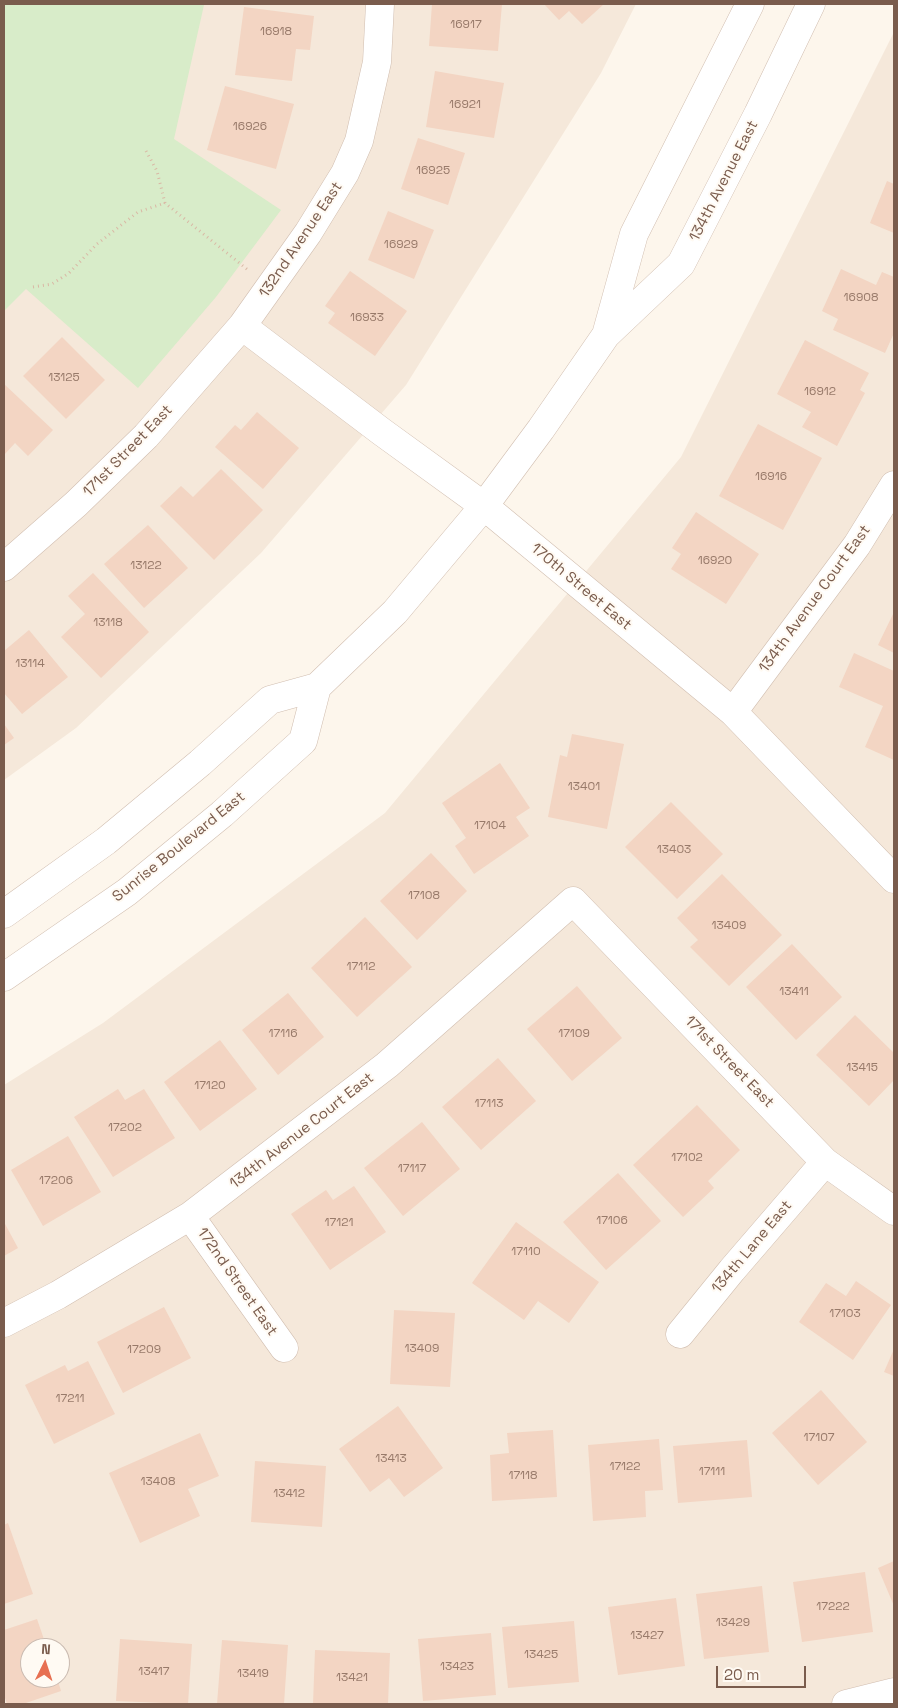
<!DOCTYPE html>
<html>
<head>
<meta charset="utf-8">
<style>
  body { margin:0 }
  #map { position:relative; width:898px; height:1708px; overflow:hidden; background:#fdf6ec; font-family:"Space Grotesk",sans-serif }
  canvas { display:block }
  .frame { position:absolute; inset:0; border:5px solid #7a5c4d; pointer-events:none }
  .north { position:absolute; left:20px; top:1638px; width:50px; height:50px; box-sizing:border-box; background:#fffaf3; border:1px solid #cabbb1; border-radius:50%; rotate:4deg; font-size:14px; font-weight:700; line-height:20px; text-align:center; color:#7a5c4d }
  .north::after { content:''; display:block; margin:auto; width:18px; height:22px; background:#e76f51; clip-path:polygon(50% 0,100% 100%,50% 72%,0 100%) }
  .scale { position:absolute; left:716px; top:1666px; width:90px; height:22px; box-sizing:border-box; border:2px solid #7a5c4d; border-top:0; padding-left:6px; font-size:15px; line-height:18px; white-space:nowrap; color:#7a5c4d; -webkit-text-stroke:4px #fffaf3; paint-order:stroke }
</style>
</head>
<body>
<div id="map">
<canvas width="898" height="1708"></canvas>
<div class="frame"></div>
<div class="north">N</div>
<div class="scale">20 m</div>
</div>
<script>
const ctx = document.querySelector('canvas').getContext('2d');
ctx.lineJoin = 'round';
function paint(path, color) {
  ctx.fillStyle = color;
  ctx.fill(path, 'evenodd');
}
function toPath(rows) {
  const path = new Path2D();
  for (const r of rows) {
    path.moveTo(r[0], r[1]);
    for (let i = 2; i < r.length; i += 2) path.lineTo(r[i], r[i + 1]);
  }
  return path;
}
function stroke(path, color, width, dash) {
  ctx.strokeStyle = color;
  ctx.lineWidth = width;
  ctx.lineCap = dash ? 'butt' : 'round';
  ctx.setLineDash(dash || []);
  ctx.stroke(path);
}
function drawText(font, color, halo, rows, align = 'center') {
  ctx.font = font + ' "Space Grotesk",sans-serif';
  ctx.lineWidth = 4;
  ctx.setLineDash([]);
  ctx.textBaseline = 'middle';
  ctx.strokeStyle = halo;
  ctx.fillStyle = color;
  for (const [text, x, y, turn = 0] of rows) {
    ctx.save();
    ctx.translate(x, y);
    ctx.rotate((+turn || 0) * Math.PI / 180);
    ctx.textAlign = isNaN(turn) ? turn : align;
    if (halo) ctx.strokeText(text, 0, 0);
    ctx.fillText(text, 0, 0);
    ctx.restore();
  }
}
const residential = toPath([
  [4,4,636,4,601,73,406,385,261,553,76,728,4,780],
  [894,32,894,1704,4,1704,4,1085,103,1023,385,813,681,457],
  [30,1648,60,1648,60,1678,30,1678]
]);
const green = toPath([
  [4,4,203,4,204,5,174,139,281,210,216,297,138,388,26,289,4,311]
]);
const building = toPath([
  [432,4,502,4,498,51,429,46],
  [544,4,604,4,582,24,569,11,559,20],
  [244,7,314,16,310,50,296,49,292,81,235,75],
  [435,71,504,83,494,138,426,127],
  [225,86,294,104,276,169,207,150],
  [418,138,465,153,448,205,401,189],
  [887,181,894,184,894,233,870,223],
  [388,211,434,230,414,279,368,260],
  [841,269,876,285,882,272,894,277,894,333,885,353,833,330,838,319,822,311],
  [350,271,407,311,375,356,328,323,335,313,325,306],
  [62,337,105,380,66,419,23,376],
  [805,340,869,373,860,390,865,393,837,446,802,427,811,412,777,394],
  [4,384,53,430,28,456,15,443,4,455],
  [257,412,299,448,263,489,215,447,235,425,241,430],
  [758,424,822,458,783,530,719,496],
  [221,469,263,510,214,560,160,506,181,486,193,497],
  [696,512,759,554,726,604,671,569,681,554,672,548],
  [148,525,188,568,144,608,104,564],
  [93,573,149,632,101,678,61,637,85,614,68,596],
  [894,612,894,653,878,645],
  [29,630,68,677,22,714,4,693,4,651],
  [854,653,894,671,894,760,865,747,883,706,839,687],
  [4,724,14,738,4,745],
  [572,734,624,744,607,829,548,817,560,755,567,757],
  [500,763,530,808,516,817,529,836,474,874,455,846,466,838,442,803],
  [671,802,723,854,677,899,625,847],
  [431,853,467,891,417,940,380,901],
  [722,874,782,935,729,986,690,947,698,940,677,918],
  [365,917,412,967,357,1017,311,968],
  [792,944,842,997,796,1040,746,987],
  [577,986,622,1038,572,1081,527,1029],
  [288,993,324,1037,278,1075,242,1030],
  [855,1015,894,1053,894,1080,869,1106,816,1055],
  [220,1040,257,1089,200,1131,164,1082],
  [498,1058,536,1101,481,1150,442,1107],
  [118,1089,125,1100,144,1089,175,1138,113,1177,74,1117],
  [697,1105,740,1150,708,1181,714,1188,683,1217,633,1165],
  [422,1122,460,1169,403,1216,364,1168],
  [68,1136,101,1192,43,1226,11,1170],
  [618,1173,661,1221,606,1270,563,1222],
  [354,1186,386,1232,330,1270,291,1214,326,1190,333,1200],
  [4,1222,18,1248,4,1256],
  [516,1222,599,1282,569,1323,538,1301,524,1320,472,1283],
  [856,1281,891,1305,853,1360,799,1322,826,1283,846,1296],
  [164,1307,191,1358,123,1393,97,1342],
  [394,1310,455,1313,450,1387,390,1384],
  [894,1349,894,1376,884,1372],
  [88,1361,115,1414,54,1444,25,1385,65,1365,68,1371],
  [821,1390,867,1442,818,1485,772,1433],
  [398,1406,443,1468,404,1497,389,1478,370,1492,339,1449],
  [553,1430,557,1497,492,1501,490,1455,509,1453,507,1433],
  [200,1433,219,1476,188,1489,200,1516,140,1543,109,1473],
  [659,1439,663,1490,645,1491,646,1517,593,1521,588,1445],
  [747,1440,752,1497,678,1503,673,1446],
  [255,1461,326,1466,322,1527,251,1522],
  [8,1523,33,1594,4,1604,4,1525],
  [894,1561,894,1606,878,1568],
  [865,1572,873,1632,802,1642,793,1582],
  [762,1586,769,1652,704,1659,696,1594],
  [676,1598,685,1666,618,1675,608,1607],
  [37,1619,47,1648,30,1648,30,1678,57,1678,61,1691,23,1704,7,1704,4,1695,4,1630],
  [574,1621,579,1682,508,1688,502,1627],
  [491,1633,496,1695,423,1701,418,1639],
  [120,1639,192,1644,188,1704,116,1701],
  [222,1640,288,1645,284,1704,217,1704],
  [315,1650,390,1653,388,1704,313,1704]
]);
const path = toPath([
  [146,151,157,171,165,203,248,270],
  [33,287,52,284,69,273,97,244,138,212,165,203]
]);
const minor = toPath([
  [242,326,382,432,484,506,733,712,894,879],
  [606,335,634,234,750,4],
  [4,567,76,504,146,436,242,326,308,233,345,173,359,141,377,62,380,4],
  [733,712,857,545,894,485],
  [4,914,106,841,200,763,270,700,317,687,395,612,484,506,541,429,606,335,681,264,758,114,811,4],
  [4,977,127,892,222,814,303,741,317,687],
  [190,1216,284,1348],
  [4,1323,58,1295,190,1216,387,1065,573,901,825,1162,894,1211],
  [680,1334,732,1270,825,1162],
  [846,1704,894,1692]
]);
const numberNames = [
  ["16917",466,25],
  ["16918",276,32],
  ["16921",465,105],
  ["16926",250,127],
  ["16925",433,171],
  ["16929",401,245],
  ["16908",861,298],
  ["16933",367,318],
  ["13125",64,378],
  ["16912",820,392],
  ["16916",771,477],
  ["16920",715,561],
  ["13122",146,566],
  ["13118",108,623],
  ["13114",30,664],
  ["13401",584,787],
  ["17104",490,826],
  ["13403",674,850],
  ["17108",424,896],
  ["13409",729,926],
  ["17112",361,967],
  ["13411",794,992],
  ["17116",283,1034],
  ["17109",574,1034],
  ["13415",862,1068],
  ["17120",210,1086],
  ["17113",489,1104],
  ["17202",125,1128],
  ["17102",687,1158],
  ["17117",412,1169],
  ["17206",56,1181],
  ["17106",612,1221],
  ["17121",339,1223],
  ["17110",526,1252],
  ["17103",845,1314],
  ["13409",422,1349],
  ["17209",144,1350],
  ["17211",70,1399],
  ["17107",819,1438],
  ["13413",391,1459],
  ["17122",625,1467],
  ["17111",712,1472],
  ["17118",523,1476],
  ["13408",158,1482],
  ["13412",289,1494],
  ["17222",833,1607],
  ["13429",733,1623],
  ["13427",647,1636],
  ["13425",541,1655],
  ["13423",457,1667],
  ["13417",154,1672],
  ["13419",253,1674],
  ["13421",352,1678]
];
const streetNames = [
  ["134th Avenue East",724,181,-63],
  ["132nd Avenue East",301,240,-56],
  ["171st Street East",128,451,-46],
  ["170th Street East",581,587,40],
  ["134th Avenue Court East",815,599,-54],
  ["Sunrise Boulevard East",179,847,-39],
  ["171st Street East",729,1062,46],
  ["134th Avenue Court East",302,1131,-38],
  ["134th Lane East",752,1247,-50],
  ["172nd Street East",237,1282,55]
];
paint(residential, '#f5e8da');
paint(green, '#d8ecc9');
paint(building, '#f3d5c3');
stroke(minor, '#d1beb0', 29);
stroke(path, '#d9b8a5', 3, [1, 4]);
stroke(minor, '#fff', 28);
drawText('12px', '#987a6a', null, numberNames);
drawText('15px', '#7a5c4d', '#fffaf3', streetNames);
</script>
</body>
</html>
